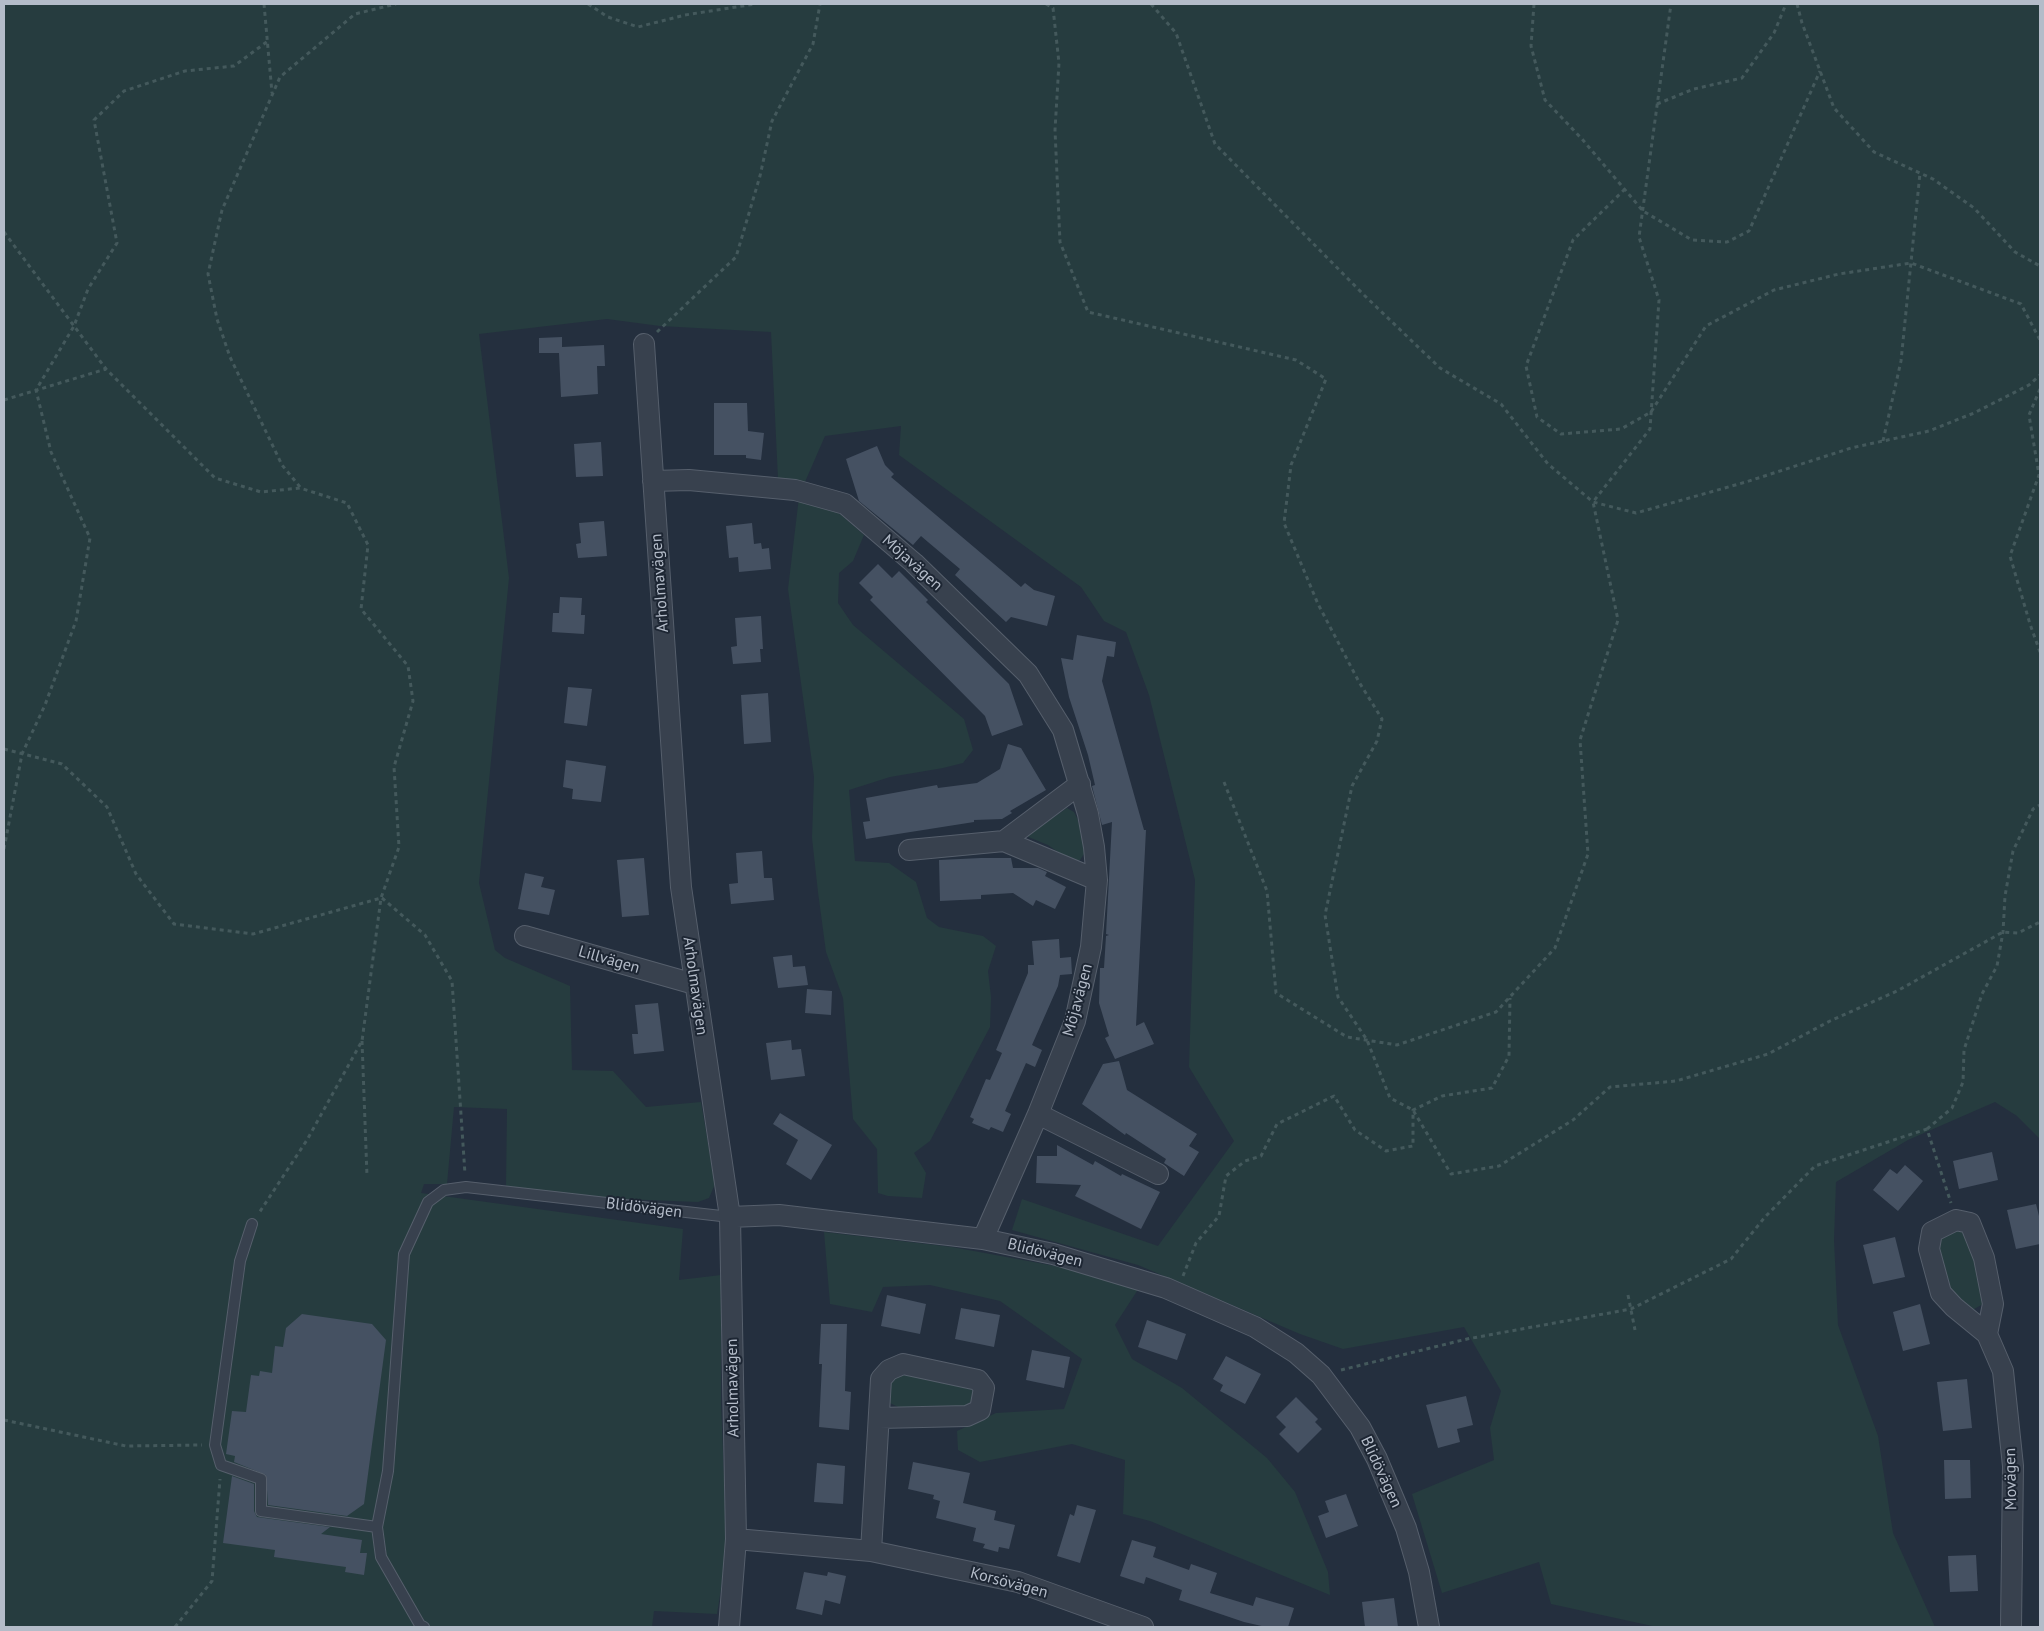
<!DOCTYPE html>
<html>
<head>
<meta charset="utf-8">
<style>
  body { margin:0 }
  #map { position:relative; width:2044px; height:1631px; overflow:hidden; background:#242f3e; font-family:"PT Sans",sans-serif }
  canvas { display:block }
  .frame { position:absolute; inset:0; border:5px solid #b4bcc9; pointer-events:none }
</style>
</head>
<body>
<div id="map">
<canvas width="2044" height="1631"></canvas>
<div class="frame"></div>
</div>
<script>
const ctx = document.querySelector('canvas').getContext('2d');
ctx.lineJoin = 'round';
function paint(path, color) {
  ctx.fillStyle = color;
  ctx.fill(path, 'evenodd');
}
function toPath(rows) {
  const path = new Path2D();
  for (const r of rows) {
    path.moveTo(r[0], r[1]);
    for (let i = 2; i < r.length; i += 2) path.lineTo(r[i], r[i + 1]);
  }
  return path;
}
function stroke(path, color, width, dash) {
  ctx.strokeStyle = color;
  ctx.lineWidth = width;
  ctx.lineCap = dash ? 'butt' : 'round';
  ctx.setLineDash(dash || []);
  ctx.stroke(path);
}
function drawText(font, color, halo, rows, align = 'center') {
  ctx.font = font + ' "PT Sans",sans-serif';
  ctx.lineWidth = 4;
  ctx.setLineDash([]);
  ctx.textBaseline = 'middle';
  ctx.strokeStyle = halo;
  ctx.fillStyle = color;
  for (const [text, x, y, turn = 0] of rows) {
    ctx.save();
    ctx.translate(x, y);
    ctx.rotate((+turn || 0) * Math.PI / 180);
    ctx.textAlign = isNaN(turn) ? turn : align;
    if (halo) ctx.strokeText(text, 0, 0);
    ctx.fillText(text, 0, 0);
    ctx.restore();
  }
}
const green = toPath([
  [4,4,2040,4,2040,1139,2017,1116,1995,1102,1908,1140,1836,1182,1834,1240,1838,1325,1878,1436,1893,1533,1935,1627,1657,1627,1551,1604,1539,1562,1442,1593,1412,1494,1494,1460,1490,1428,1501,1391,1464,1327,1343,1349,1300,1334,1138,1265,1012,1230,1022,1199,1158,1246,1234,1141,1189,1067,1195,880,1149,695,1126,632,1104,621,1081,587,899,455,901,426,825,436,805,482,778,479,771,332,660,326,607,319,479,334,509,578,479,883,495,950,505,958,570,986,572,1070,613,1071,646,1107,701,1102,715,1184,709,1198,698,1202,597,1198,506,1186,507,1109,454,1107,447,1184,424,1184,421,1193,683,1229,679,1280,721,1275,721,1403,727,1551,717,1614,654,1611,652,1627,4,1627],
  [799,497,833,508,864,535,853,561,839,573,838,603,853,625,964,719,973,750,963,763,943,768,890,777,849,790,855,861,889,863,916,882,927,918,939,927,983,936,996,946,988,971,991,997,990,1027,930,1141,914,1153,926,1173,922,1198,888,1196,878,1193,877,1149,853,1119,843,998,826,952,818,892,812,838,814,777,788,589],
  [1067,808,1074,812,1078,820,1084,844,1084,854,1080,860,1072,862,1048,845,1026,836],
  [1968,1229,1985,1303,1974,1309,1966,1309,1949,1292,1937,1244,1945,1232],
  [824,1232,952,1247,1093,1273,1139,1288,1115,1325,1132,1359,1182,1388,1267,1458,1295,1492,1328,1572,1330,1595,1150,1521,1123,1514,1125,1460,1072,1444,980,1462,958,1450,957,1431,996,1413,1064,1409,1082,1359,1000,1301,930,1285,883,1287,872,1312,830,1304],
  [903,1374,972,1386,974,1393,973,1400,963,1408,904,1410,890,1403,887,1394,891,1378]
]);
const building = toPath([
  [562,337,562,347,604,345,605,366,597,366,598,394,561,397,559,353,539,353,539,338],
  [714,403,747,403,748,431,764,433,761,460,746,458,746,455,714,455],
  [601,442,603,476,576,477,574,444],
  [877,446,885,465,894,474,891,477,1007,575,1021,587,1025,583,1034,590,1055,596,1047,626,1011,617,1006,622,955,575,960,569,928,542,921,536,913,545,859,501,846,459],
  [604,521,607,556,578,558,576,544,581,543,579,523],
  [752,523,754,544,761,543,762,549,769,548,771,569,739,572,738,557,729,558,726,526],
  [878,564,892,578,899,571,928,600,926,602,1009,684,1023,725,992,736,985,716,870,600,873,597,859,583],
  [560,597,582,598,581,615,585,615,584,634,552,632,553,613,559,613],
  [761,616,763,649,760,649,761,662,733,664,731,647,737,646,735,618],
  [1077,635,1116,642,1114,657,1107,656,1102,681,1144,830,1146,830,1136,1026,1144,1022,1154,1044,1115,1059,1105,1038,1109,1036,1099,1003,1100,968,1104,968,1106,936,1109,935,1106,934,1112,822,1102,825,1092,786,1095,785,1088,755,1069,697,1061,658,1073,660],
  [568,687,592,689,587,726,564,723],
  [768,693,771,742,744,744,741,695],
  [1008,744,1021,748,1046,790,1010,811,1012,813,1002,819,974,820,974,822,866,839,863,822,870,821,866,798,937,785,938,788,977,783,1000,769],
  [566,760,606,766,601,802,572,799,573,789,563,787],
  [762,851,764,878,772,878,774,900,731,904,729,884,738,883,736,853],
  [644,858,649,915,622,917,617,860],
  [981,858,1011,858,1013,868,1038,868,1047,872,1045,876,1066,887,1055,909,1036,900,1033,906,1013,893,981,895,981,899,940,901,939,860],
  [525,873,544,877,541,887,555,890,549,915,518,909],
  [1059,939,1060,958,1071,957,1072,974,1060,975,1058,986,1032,1045,1042,1050,1035,1067,1026,1063,1005,1111,1011,1114,1003,1132,991,1127,989,1130,972,1123,974,1119,970,1117,986,1079,990,1080,1002,1053,996,1050,1028,973,1028,965,1034,965,1032,941],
  [792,955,793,967,805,966,808,985,778,988,773,957],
  [807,989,832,991,831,1015,805,1013],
  [658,1003,664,1051,634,1054,632,1034,638,1034,635,1005],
  [791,1040,792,1050,801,1049,805,1076,771,1080,766,1043],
  [1119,1061,1127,1090,1197,1134,1189,1146,1199,1152,1184,1176,1164,1163,1166,1159,1126,1133,1125,1135,1082,1104,1103,1064],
  [780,1113,832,1145,811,1180,786,1164,798,1140,773,1124],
  [1057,1145,1093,1165,1095,1161,1121,1176,1122,1174,1160,1192,1141,1229,1075,1196,1081,1185,1036,1183,1037,1156,1057,1156],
  [1992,1152,1998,1180,1959,1189,1953,1161],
  [1905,1165,1923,1181,1898,1211,1873,1190,1890,1169,1897,1174],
  [2036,1204,2040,1220,2040,1244,2016,1249,2007,1210],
  [1895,1237,1905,1277,1873,1284,1863,1245],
  [887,1295,926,1304,920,1334,881,1326],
  [1920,1304,1930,1344,1903,1351,1893,1312],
  [961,1308,1000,1315,994,1347,955,1339],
  [302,1314,372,1324,386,1340,364,1504,347,1516,268,1505,266,1475,234,1462,235,1456,226,1454,232,1411,246,1412,251,1375,259,1376,260,1371,272,1373,275,1346,283,1347,286,1328],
  [1147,1320,1186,1334,1177,1360,1138,1347],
  [821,1324,847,1324,845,1391,851,1392,849,1430,819,1427,822,1364,819,1364],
  [1032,1350,1070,1357,1064,1388,1026,1380],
  [1226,1356,1261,1374,1245,1404,1220,1391,1223,1385,1213,1379],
  [1967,1379,1972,1428,1943,1431,1937,1382],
  [1466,1396,1473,1425,1457,1429,1460,1442,1438,1448,1426,1405],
  [1296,1397,1318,1419,1315,1422,1322,1429,1298,1453,1279,1434,1286,1427,1276,1417],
  [1944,1460,1970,1460,1971,1498,1945,1499],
  [913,1462,970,1473,963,1503,996,1511,994,1520,1015,1525,1009,1549,999,1547,998,1552,983,1548,985,1544,973,1541,976,1528,936,1518,940,1501,933,1499,934,1495,908,1489],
  [817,1463,845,1466,843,1504,814,1502],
  [232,1476,254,1484,254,1511,257,1517,330,1527,321,1534,362,1540,360,1553,367,1553,364,1575,345,1572,346,1567,274,1557,275,1550,223,1543],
  [1346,1494,1358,1526,1326,1538,1318,1516,1329,1512,1325,1501],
  [1077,1505,1096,1510,1080,1563,1057,1556,1070,1514,1074,1516],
  [1132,1540,1156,1547,1153,1557,1189,1570,1191,1564,1217,1573,1210,1593,1253,1606,1256,1597,1294,1608,1288,1627,1266,1627,1244,1622,1179,1600,1182,1590,1146,1577,1144,1584,1120,1576],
  [1976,1555,1978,1591,1950,1592,1948,1556],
  [804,1572,827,1576,828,1572,846,1576,840,1604,825,1600,822,1615,796,1609],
  [1394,1598,1398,1627,1365,1627,1362,1602]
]);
const path = toPath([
  [264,4,272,93],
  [588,4,608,17,638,27,685,15,755,4],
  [1046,4,1053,8,1059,63,1055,130,1060,242,1088,312,1296,360,1326,379,1291,465,1284,523,1318,604,1359,682,1382,719,1377,741,1352,786,1325,915,1338,997,1367,1040,1390,1098,1413,1110,1451,1174,1499,1166,1573,1120,1610,1087,1676,1081,1768,1054,1830,1021,1897,991,2003,932,2018,933,2040,922],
  [1151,4,1176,33,1215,144,1364,295,1440,368,1501,404,1548,464,1593,502,1636,513,1746,482,1851,448,1929,431,1974,413,2029,385,2040,375],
  [1534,4,1531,46,1545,100,1582,139,1643,211,1692,240,1727,242,1749,231,1820,71],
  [1797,4,1802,23,1834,108,1874,152,1933,179,1974,208,2015,252,2040,266],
  [1657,104,1694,89,1742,78,1774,33,1786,4],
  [1625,189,1573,240,1526,366,1537,417,1561,434,1621,429,1651,412,1706,326,1774,290,1839,274,1911,263,2021,304,2040,340],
  [4,232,106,369,215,478,261,492,300,488,347,503,368,545,361,609,408,666,413,701,394,767,399,847,381,898,362,1041,307,1140,259,1213],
  [657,332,736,257,760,176,772,121,813,44,820,4],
  [2040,389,2029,415,2039,475,2010,556,2030,624,2040,652],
  [4,400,106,369],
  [1883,441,1901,361,1920,173],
  [300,487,282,465,230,357,217,319,208,274,222,210,280,77,355,14,396,4],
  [4,749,62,764,107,807,136,874,174,924,253,934,381,898],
  [1224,782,1267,891,1276,993,1347,1037,1397,1045,1496,1012,1555,948,1588,854,1580,740,1618,620,1593,502,1650,429,1659,300,1639,237,1671,4],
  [4,849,22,754,45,705,76,621,90,538,51,452,36,390,74,326,88,289,117,243,94,120,124,91,185,71,234,66,268,41],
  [382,898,425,935,452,981,465,1174],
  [362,1041,367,1176],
  [1927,1129,1952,1108,1963,1082,1964,1050,1982,994,1997,966,2003,932,2005,896,2013,851,2033,809,2040,805],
  [1183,1276,1196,1243,1219,1216,1226,1176,1245,1161,1261,1156,1277,1124,1334,1096,1355,1130,1386,1151,1413,1146,1413,1110,1442,1096,1492,1088,1509,1056,1510,998],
  [1628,1295,1635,1330],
  [1341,1370,1467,1339,1631,1309,1731,1259,1765,1217,1815,1166,1927,1129,1951,1203],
  [4,1420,126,1446,202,1445],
  [175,1627,212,1581,220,1479]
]);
const service = toPath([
  [252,1224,240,1261,215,1445,221,1465,261,1479,261,1511,377,1527],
  [424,1627,420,1625,381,1557,377,1527,388,1471,404,1254,428,1202,444,1190,466,1187,730,1217]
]);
const minor = toPath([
  [644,344,681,887,730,1217,736,1539,729,1627],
  [653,481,689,480,795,490,845,504,914,563,1028,674,1063,730,1088,814,1094,847,1097,880,1091,947,1075,1021,1038,1114,983,1239],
  [1004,841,1097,880],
  [909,850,1004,841,1080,784],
  [525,936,694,984],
  [1038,1114,1158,1174],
  [730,1217,779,1215,983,1239,1053,1254,1166,1288,1255,1327,1296,1353,1321,1375,1360,1427,1377,1459,1406,1528,1419,1572,1429,1627],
  [1956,1220,1970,1223,1984,1258,1993,1304,1987,1334,1954,1307,1941,1293,1929,1249,1932,1232,1956,1220],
  [1987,1334,2003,1371,2013,1466,2011,1627],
  [736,1539,871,1551,1018,1582,1143,1627],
  [871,1551,881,1379,889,1370,903,1364,978,1380,984,1388,980,1410,967,1416,879,1418]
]);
const streetNames = [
  ["Möjavägen",912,563,42],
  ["Arholmavägen",660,583,-94],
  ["Lillvägen",609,960,16],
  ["Arholmavägen",695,986,82],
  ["Möjavägen",1078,1000,-75],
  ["Blidövägen",644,1208,7],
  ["Blidövägen",1045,1253,14],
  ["Arholmavägen",733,1388,-91],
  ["Blidövägen",1381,1472,65],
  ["Movägen",2011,1479,-91],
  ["Korsövägen",1009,1583,15]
];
paint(green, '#263c3f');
paint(building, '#455162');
stroke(service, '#565f6c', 12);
stroke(minor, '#565f6c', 22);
stroke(path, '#44595c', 3, [4, 4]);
stroke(service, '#38414e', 10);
stroke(minor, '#38414e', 20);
drawText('16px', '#b4bcc9', '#1d2633', streetNames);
</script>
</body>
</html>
